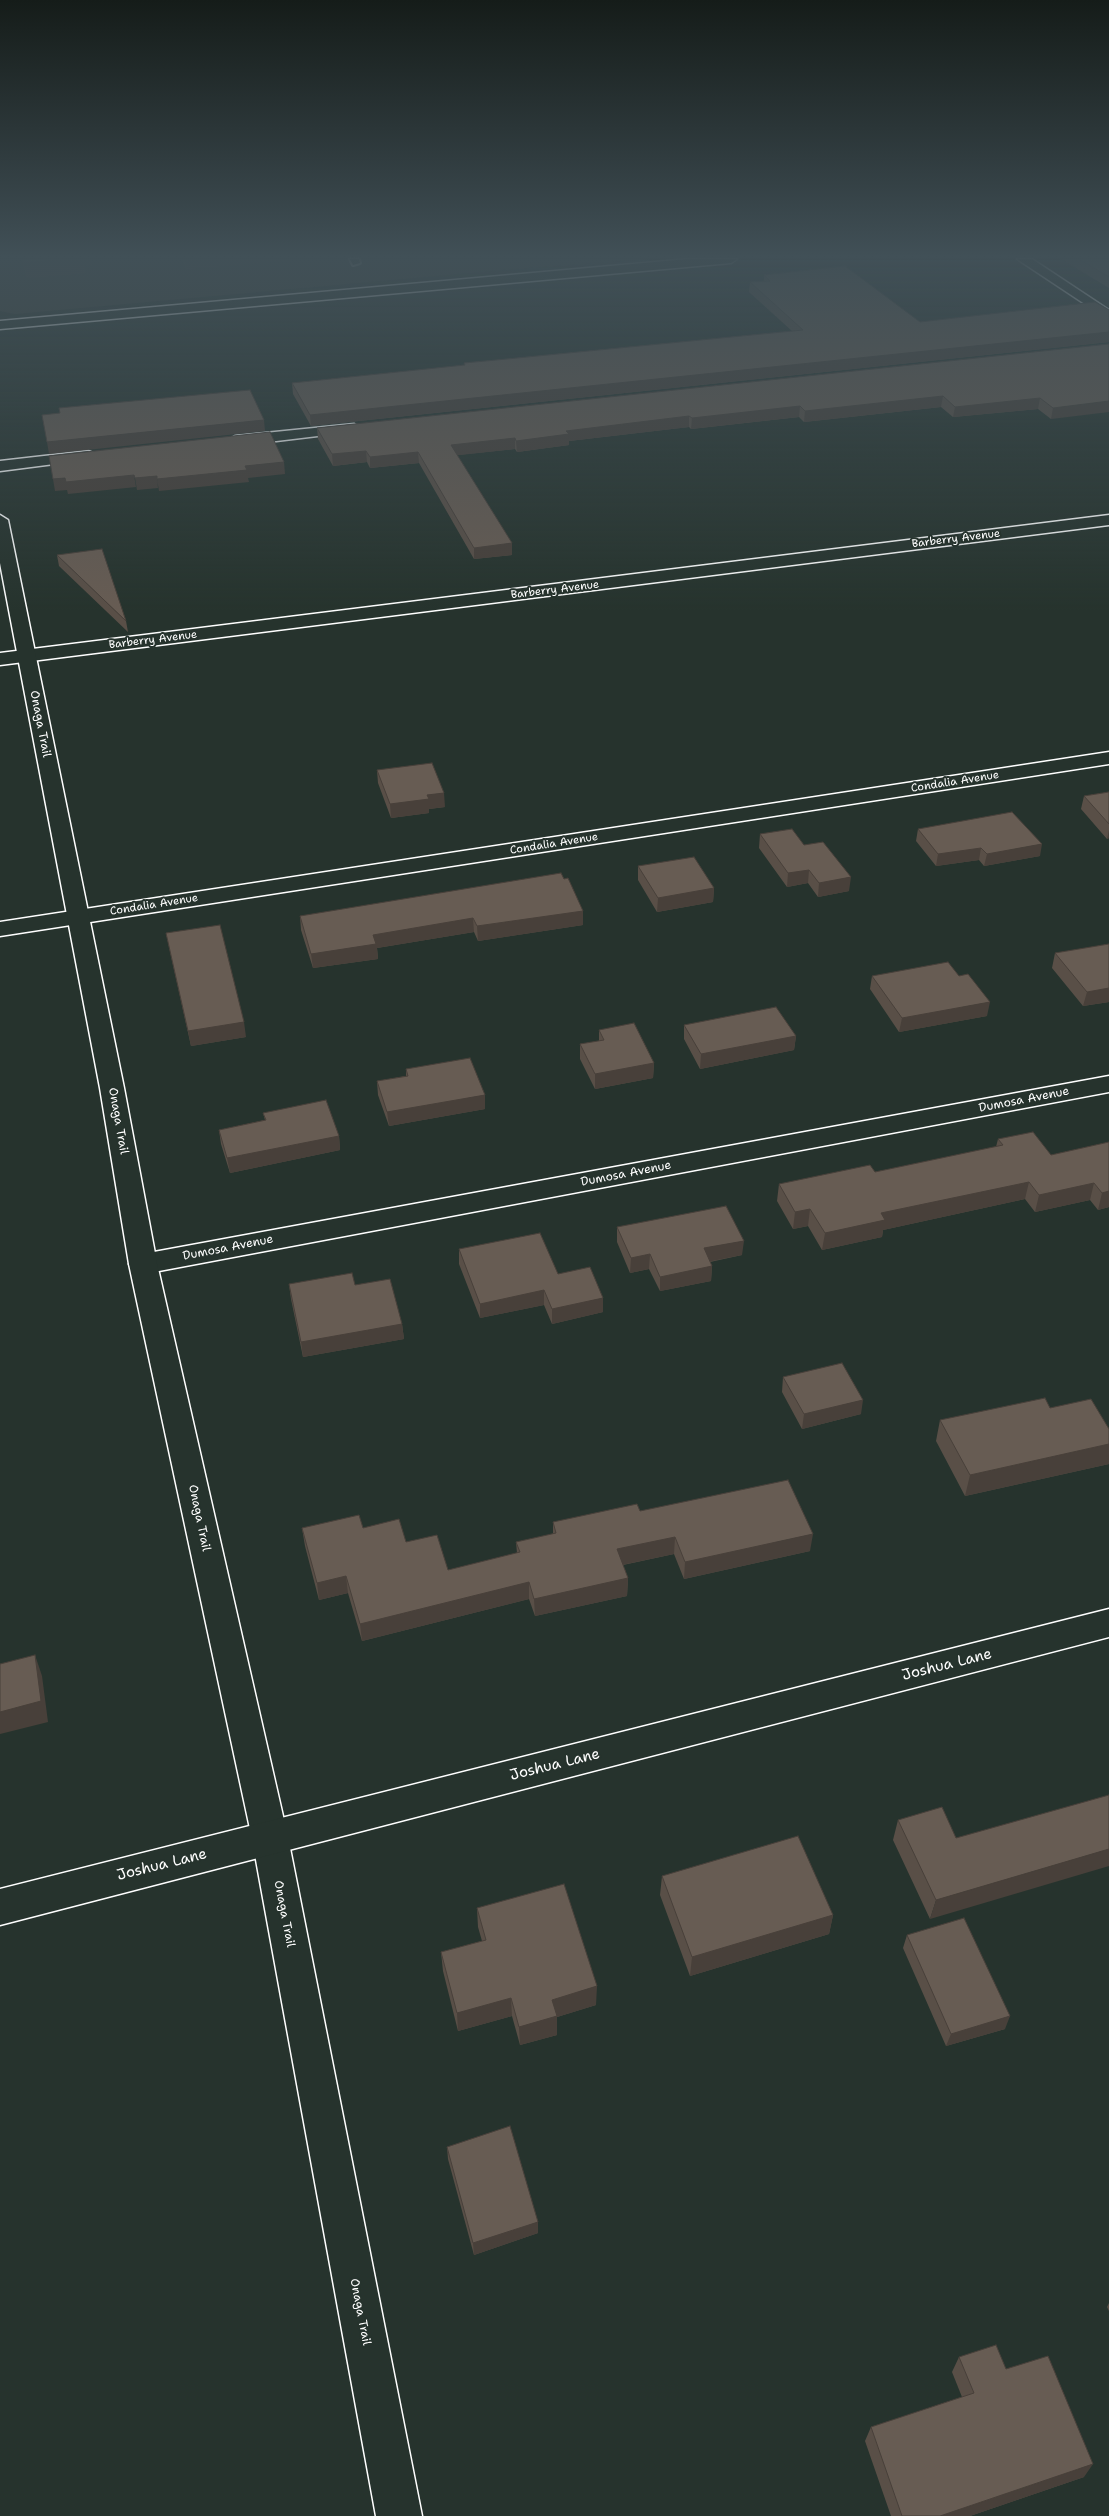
<!DOCTYPE html>
<html>
<head>
<meta charset="utf-8">
<style>
  body { margin:0 }
  canvas { display:block; background:#26332d }
</style>
</head>
<body>
<canvas width="1109" height="2516"></canvas>
<script>
const ctx = document.querySelector('canvas').getContext('2d');
ctx.lineJoin = 'round';
function paint(path, color) {
  ctx.fillStyle = color;
  ctx.fill(path, 'evenodd');
}
function toPath(rows) {
  const path = new Path2D();
  for (const r of rows) {
    path.moveTo(r[0], r[1]);
    for (let i = 2; i < r.length; i += 2) path.lineTo(r[i], r[i + 1]);
  }
  return path;
}
function stroke(path, color, width, dash) {
  ctx.strokeStyle = color;
  ctx.lineWidth = width;
  ctx.lineCap = dash ? 'butt' : 'round';
  ctx.setLineDash(dash || []);
  ctx.stroke(path);
}
function drawText(font, color, halo, rows, align = 'center') {
  ctx.font = font + ' "Shantell Sans",sans-serif';
  ctx.lineWidth = 4;
  ctx.setLineDash([]);
  ctx.textBaseline = 'middle';
  ctx.strokeStyle = halo;
  ctx.fillStyle = color;
  for (const [text, x, y, turn = 0] of rows) {
    ctx.save();
    ctx.translate(x, y);
    ctx.rotate((+turn || 0) * Math.PI / 180);
    ctx.textAlign = isNaN(turn) ? turn : align;
    if (halo) ctx.strokeText(text, 0, 0);
    ctx.fillText(text, 0, 0);
    ctx.restore();
  }
}
const built = toPath([
  [0,259,651,259,501,270,15,314,0,311]
]);
const service = toPath([
  [350,259,359,259,360,263,353,265,350,259]
]);
const minor = toPath([
  [1017,259,1032,259,1109,310,1109,320,1017,259],
  [354,424,361,428,359,431,235,446,227,441,235,436,354,424],
  [88,451,93,453,96,456,93,459,0,471,0,461,88,451],
  [1109,515,1109,525,0,665,0,653,1109,515],
  [1109,752,1109,764,0,936,0,922,1109,752],
  [1109,1076,1109,1092,143,1274,133,1271,129,1264,133,1257,143,1254,1109,1076]
]);
const tertiary = toPath([
  [688,259,737,259,731,263,0,329,0,321,688,259],
  [0,515,8,520,124,1088,157,1264,288,1838,422,2516,376,2516,252,1838,129,1264,100,1088,0,563,0,515]
]);
const secondary = toPath([
  [1109,1609,1109,1637,0,1925,0,1889,1109,1609]
]);
const wall = toPath([
  [22,259,105,259,91,260,92,265,84,266,85,273,27,278],
  [182,259,302,259,186,269],
  [1061,259,1109,259,1109,288],
  [764,275,920,322,1109,310,1109,342,311,426,293,394,292,383,464,365,464,363,792,331,749,292,750,282,764,281],
  [1109,344,1051,419,1038,409,953,417,941,407,804,422,799,417,691,429,689,427,569,441,569,445,517,452,515,449,457,455,512,555,474,559,419,463,370,468,367,462,333,466,318,439,317,428],
  [57,555,126,621,128,632,59,566],
  [377,770,445,807,429,809,429,813,391,818,378,783],
  [1109,792,1109,838,1107,839,1081,809,1084,796],
  [918,829,1040,856,984,866,979,860,936,866,916,841],
  [760,834,804,845,849,891,818,897,808,883,787,887,759,848],
  [638,866,714,888,713,902,657,912,638,880],
  [583,911,583,925,478,941,474,932,377,948,378,959,313,968,301,930,300,916],
  [166,933,246,1037,191,1046,169,947],
  [1109,944,1109,1002,1083,1006,1052,968,1055,953],
  [872,976,987,1016,899,1032,870,989],
  [684,1025,796,1036,794,1050,700,1069,684,1039],
  [599,1030,654,1063,653,1078,595,1089,580,1059,580,1044,599,1041],
  [406,1069,485,1109,389,1126,378,1095,377,1081,406,1076],
  [263,1113,339,1136,340,1150,230,1173,221,1144,219,1130,265,1120],
  [998,1139,1051,1155,1109,1142,1109,1207,1098,1210,1090,1200,1035,1212,1025,1199,883,1230,882,1237,822,1250,808,1226,793,1229,777,1201,779,1184,875,1172,996,1147],
  [617,1227,742,1255,710,1262,712,1266,711,1281,660,1291,649,1269,630,1273,617,1242],
  [459,1249,558,1274,603,1312,552,1324,544,1305,480,1318,459,1264],
  [289,1284,355,1285,402,1324,404,1339,303,1357,291,1299],
  [783,1377,861,1414,802,1429,782,1392],
  [1050,1408,1109,1429,1109,1464,965,1496,936,1441,940,1420],
  [640,1511,810,1551,684,1579,674,1554,623,1565,628,1578,627,1596,535,1616,529,1599,362,1641,348,1593,319,1600,305,1546,302,1528,363,1528,406,1542,448,1570,517,1553,516,1542,553,1534,553,1522],
  [898,1820,956,1838,930,1919,893,1840],
  [662,1876,833,1915,829,1934,690,1976,660,1895],
  [477,1908,596,2005,557,2017,557,2035,520,2045,512,2016,458,2031,443,1971,441,1952,482,1941,478,1927],
  [907,1935,1005,2029,946,2046,903,1948],
  [447,2147,538,2233,474,2255,448,2159],
  [1109,2303,1109,2311,1107,2307],
  [959,2357,1006,2369,1084,2477,970,2516,891,2516,865,2441,871,2427,962,2397,952,2372]
]);
const shadedWall = toPath([
  [66,259,105,259,91,260,92,265,84,266,85,273,27,278,24,263],
  [185,259,302,259,186,269],
  [1109,332,1109,342,311,426,310,415],
  [943,396,941,407,804,422,805,411],
  [1040,398,1038,409,953,417,955,407],
  [1109,401,1109,412,1051,419,1053,408],
  [800,406,799,417,691,429,692,418],
  [689,416,689,427,569,441,569,445,517,452,516,441,566,431],
  [264,420,265,431,49,454,47,442],
  [515,438,515,449,451,456,451,445],
  [366,451,367,462,333,466,332,454],
  [418,452,419,463,370,468,370,457],
  [284,462,285,474,248,478,249,482,159,491,157,479,245,466],
  [134,475,136,487,68,494,67,490,55,491,53,479],
  [157,476,158,488,137,490,135,478],
  [512,543,512,555,474,559,474,548],
  [444,793,445,807,429,809,429,813,391,818,390,804,427,795],
  [1109,830,1109,838,1107,839],
  [1042,844,1040,856,984,866,987,854],
  [981,848,979,860,936,866,938,854],
  [809,870,808,883,787,887,788,873],
  [851,877,849,891,818,897,819,883],
  [714,888,713,902,657,912,658,898],
  [583,911,583,925,478,941,477,926],
  [473,918,474,932,377,948,378,959,313,968,311,954,373,935],
  [1109,988,1109,1002,1083,1006,1087,992],
  [990,1002,987,1016,899,1032,902,1018],
  [244,1022,246,1037,191,1046,188,1031],
  [796,1036,794,1050,700,1069,701,1054],
  [654,1063,653,1078,595,1089,595,1074],
  [485,1095,485,1109,389,1126,387,1112],
  [339,1136,340,1150,230,1173,227,1158],
  [1029,1182,1025,1199,883,1230,882,1237,822,1250,825,1233,881,1213],
  [1094,1183,1090,1200,1035,1212,1039,1195],
  [1109,1191,1109,1207,1098,1210,1102,1193],
  [810,1209,808,1226,793,1229,795,1212],
  [744,1241,742,1255,702,1263,704,1248],
  [650,1254,649,1269,630,1273,631,1258],
  [712,1266,711,1281,660,1291,660,1277],
  [544,1290,544,1305,480,1318,480,1304],
  [603,1298,603,1312,552,1324,552,1309],
  [402,1324,404,1339,303,1357,301,1342],
  [863,1400,861,1414,802,1429,804,1414],
  [1109,1444,1109,1464,965,1496,970,1475],
  [813,1534,810,1551,684,1579,685,1562],
  [675,1537,674,1554,617,1566,617,1549],
  [346,1576,348,1593,319,1600,317,1583],
  [628,1578,627,1596,535,1616,534,1599],
  [529,1582,529,1599,362,1641,360,1624],
  [35,1655,42,1676,48,1722,0,1734,0,1712],
  [1109,1849,1109,1866,930,1919,936,1900],
  [833,1915,829,1934,690,1976,692,1957],
  [597,1986,596,2005,557,2017,557,2035,520,2045,519,2027,552,2000],
  [511,1998,512,2016,458,2031,457,2013],
  [1010,2016,1005,2029,946,2046,951,2034],
  [538,2222,538,2233,474,2255,473,2243],
  [1093,2464,1084,2477,970,2516,940,2516]
]);
const building = toPath([
  [23,259,66,259,24,263,23,259],
  [1079,259,1109,259,1109,277,1079,259],
  [845,266,920,322,1095,302,1109,310,1109,332,310,415,292,383,465,365,464,363,507,359,803,330,750,282,770,281,764,275,845,266],
  [1109,344,1109,401,1053,408,1040,398,955,407,943,396,805,411,800,406,692,418,689,416,566,431,569,434,516,441,515,438,451,445,512,543,474,548,418,452,370,457,366,451,332,454,317,428,1109,344],
  [250,390,264,420,47,442,42,415,60,413,59,408,250,390],
  [270,432,284,462,245,466,247,470,157,479,157,476,135,478,134,475,66,482,65,478,53,479,49,456,270,432],
  [102,549,126,621,57,555,102,549],
  [432,763,444,793,427,795,429,799,390,804,377,770,432,763],
  [1109,792,1109,824,1084,796,1109,792],
  [1012,812,1042,844,987,854,981,848,938,854,918,829,1012,812],
  [792,829,804,845,823,842,851,877,819,883,809,870,788,873,760,834,792,829],
  [694,857,714,888,658,898,638,866,694,857],
  [561,873,564,879,568,878,583,911,477,926,473,918,373,935,376,944,311,954,300,916,561,873],
  [220,925,244,1022,188,1031,166,933,220,925],
  [1109,944,1109,988,1087,992,1055,953,1109,944],
  [948,962,959,976,968,974,990,1002,902,1018,872,976,948,962],
  [776,1007,796,1036,701,1054,684,1025,776,1007],
  [634,1023,654,1063,595,1074,580,1044,604,1040,599,1030,634,1023],
  [470,1058,485,1095,387,1112,377,1081,408,1076,406,1069,470,1058],
  [326,1100,339,1136,227,1158,219,1130,266,1120,263,1113,326,1100],
  [1033,1132,1051,1155,1109,1142,1109,1191,1102,1193,1094,1183,1039,1195,1029,1182,881,1213,885,1220,825,1233,810,1209,795,1212,779,1184,870,1165,875,1172,1003,1145,998,1139,1033,1132],
  [726,1206,744,1241,704,1248,712,1266,660,1277,650,1254,631,1258,617,1227,726,1206],
  [540,1233,558,1274,590,1267,603,1298,552,1309,544,1290,480,1304,459,1249,540,1233],
  [352,1273,355,1285,390,1279,402,1324,301,1342,289,1284,352,1273],
  [842,1363,863,1400,804,1414,783,1377,842,1363],
  [1045,1398,1050,1408,1091,1399,1109,1429,1109,1444,970,1475,940,1420,1045,1398],
  [788,1480,813,1534,685,1562,675,1537,617,1549,628,1578,534,1599,529,1582,360,1624,346,1576,317,1583,302,1528,359,1515,363,1528,399,1519,406,1542,437,1535,448,1570,520,1552,516,1542,556,1533,553,1522,637,1504,640,1511,788,1480],
  [35,1655,41,1701,0,1712,0,1664,35,1655],
  [1109,1795,1109,1849,936,1900,898,1820,942,1807,956,1838,1109,1795],
  [798,1836,833,1915,692,1957,662,1876,798,1836],
  [564,1884,597,1986,552,2000,557,2016,519,2027,511,1998,457,2013,441,1952,486,1940,477,1908,564,1884],
  [964,1918,1010,2016,951,2034,907,1935,964,1918],
  [510,2126,538,2222,473,2243,447,2147,510,2126],
  [996,2345,1006,2369,1048,2356,1093,2464,940,2516,902,2516,871,2427,974,2393,959,2357,996,2345]
]);
const farStreetnames = [
  ["Barberry Avenue",956,539,-7],
  ["Barberry Avenue",555,590,-7],
  ["Barberry Avenue",153,640,-7],
  ["Condalia Avenue",955,782,-9],
  ["Condalia Avenue",554,844,-9],
  ["Condalia Avenue",154,905,-9]
];
const streetNames = [
  ["Onaga Trail",40,724,79],
  ["Dumosa Avenue",1024,1100,-11],
  ["Onaga Trail",118,1121,80],
  ["Dumosa Avenue",626,1174,-11],
  ["Dumosa Avenue",228,1248,-11],
  ["Onaga Trail",199,1518,78],
  ["Onaga Trail",284,1914,79],
  ["Onaga Trail",360,2312,79]
];
const nearStreetnames = [
  ["Joshua Lane",947,1665,-14],
  ["Joshua Lane",555,1765,-14],
  ["Joshua Lane",162,1865,-14]
];
paint(built, '#3a3f38');
stroke(service, '#fff', 4);
stroke(minor, '#fff', 3);
stroke(tertiary, '#fff', 3);
stroke(secondary, '#fff', 3);
paint(service, '#26332d');
paint(minor, '#26332d');
paint(tertiary, '#26332d');
paint(secondary, '#26332d');
paint(wall, '#594f47');
paint(shadedWall, '#48403a');
paint(building, '#675c53');
stroke(building, '#48403a', 1);
const sky = ctx.createLinearGradient(0, 0, 0, 611);
sky.addColorStop(0, '#151c19');
sky.addColorStop(0.42, '#415057');
sky.addColorStop(1, '#41505700');
ctx.fillStyle = sky;
ctx.fillRect(0, 0, 1109, 611);
drawText('11px', '#fff', '#26332d', farStreetnames);
drawText('12px', '#fff', '#26332d', streetNames);
drawText('15px', '#fff', '#26332d', nearStreetnames);
</script>
</body>
</html>
